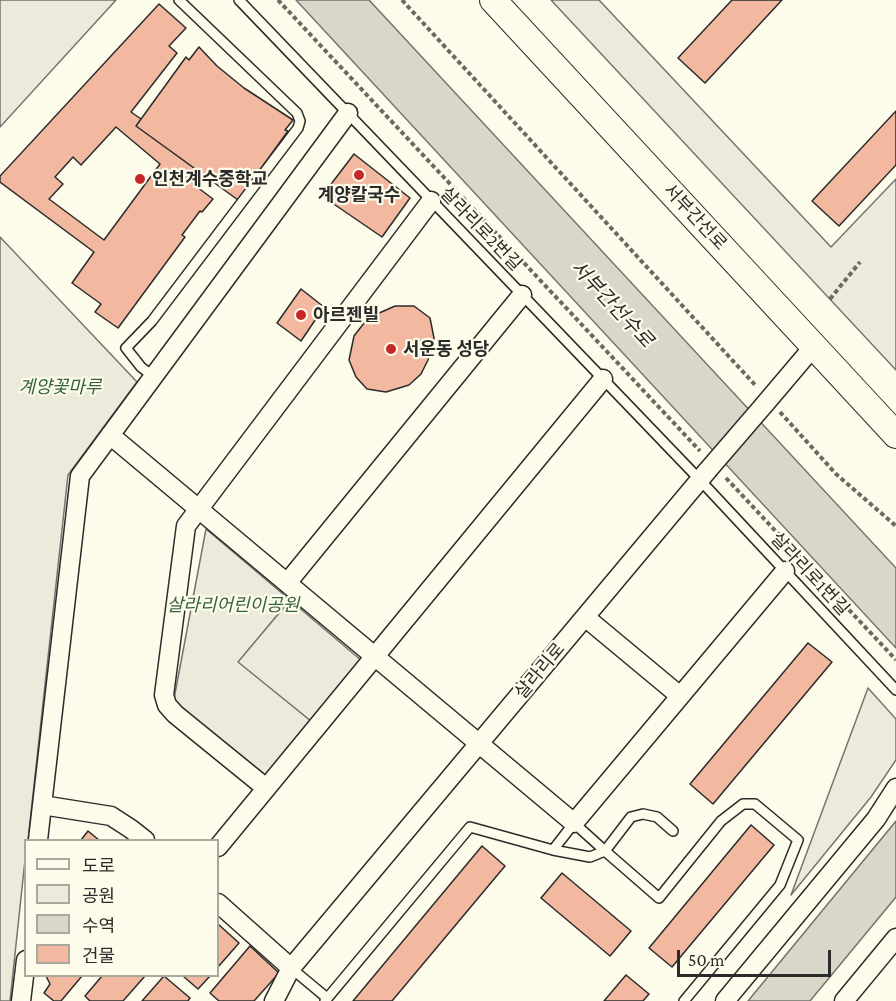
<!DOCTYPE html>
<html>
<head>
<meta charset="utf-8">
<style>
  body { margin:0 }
  #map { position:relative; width:896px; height:1001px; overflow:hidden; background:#fdfbea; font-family:"Crimson Pro","Noto Sans KR",serif }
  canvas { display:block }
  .legend { position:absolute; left:24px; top:839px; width:195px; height:138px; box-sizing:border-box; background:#fdfbea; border:2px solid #a9a89e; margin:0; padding:8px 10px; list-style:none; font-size:18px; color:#2b2b2b }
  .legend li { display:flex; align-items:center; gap:12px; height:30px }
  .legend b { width:30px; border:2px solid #a9a89e }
  .scale { position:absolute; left:677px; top:950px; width:154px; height:27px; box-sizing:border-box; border:3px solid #2b2b2b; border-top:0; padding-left:8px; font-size:18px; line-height:21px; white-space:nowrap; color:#2b2b2b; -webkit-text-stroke:4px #fdfbea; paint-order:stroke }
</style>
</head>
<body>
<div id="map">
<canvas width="896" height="1001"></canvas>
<ul class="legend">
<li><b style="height:8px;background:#fdfbea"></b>도로</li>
<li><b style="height:16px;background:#ecebdb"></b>공원</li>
<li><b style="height:16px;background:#d8d7c9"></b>수역</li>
<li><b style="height:16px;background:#f2b8a0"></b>건물</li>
</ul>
<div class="scale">50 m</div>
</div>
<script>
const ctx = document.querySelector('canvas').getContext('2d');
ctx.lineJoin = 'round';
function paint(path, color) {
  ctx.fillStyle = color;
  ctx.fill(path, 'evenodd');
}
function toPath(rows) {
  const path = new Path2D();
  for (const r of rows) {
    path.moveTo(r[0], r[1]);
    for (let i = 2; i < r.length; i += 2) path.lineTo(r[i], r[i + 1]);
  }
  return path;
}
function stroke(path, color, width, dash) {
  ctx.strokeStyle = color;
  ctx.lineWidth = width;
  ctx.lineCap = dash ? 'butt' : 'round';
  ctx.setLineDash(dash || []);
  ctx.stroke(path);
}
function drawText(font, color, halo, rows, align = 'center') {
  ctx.font = font + ' "Crimson Pro","Noto Sans KR",serif';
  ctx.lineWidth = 4.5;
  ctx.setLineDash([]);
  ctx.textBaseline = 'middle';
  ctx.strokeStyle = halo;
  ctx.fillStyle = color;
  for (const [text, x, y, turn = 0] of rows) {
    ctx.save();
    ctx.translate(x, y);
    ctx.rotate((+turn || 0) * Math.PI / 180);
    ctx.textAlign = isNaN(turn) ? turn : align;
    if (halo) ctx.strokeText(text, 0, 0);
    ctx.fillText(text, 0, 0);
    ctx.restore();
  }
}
const green = toPath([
  [0,0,116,0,0,127,0,0],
  [551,0,599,0,831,247,896,179,896,370,551,0],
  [0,237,137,382,68,475,28,840,26,840,25,860,10,1001,0,1001,0,237],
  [206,529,290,600,239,662,311,721,265,777,177,705,174,699,206,529],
  [868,688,896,719,896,760,871,797,791,895,868,688]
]);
const parking = toPath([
  [290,600,362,661,311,721,238,662,290,600]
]);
const water = toPath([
  [296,0,369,0,896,568,896,648,296,0],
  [896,821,896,897,810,1001,748,1001,896,821]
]);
const building = toPath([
  [732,0,782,0,705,83,678,58,732,0],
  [159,4,186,28,169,46,177,53,131,112,141,119,136,126,201,173,193,184,213,199,202,212,200,211,182,235,185,237,118,328,95,312,101,304,72,283,94,252,0,182,0,176,159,4],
  [116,127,160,164,104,240,49,199,63,184,55,177,73,157,81,165,116,127],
  [199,47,217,66,244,88,293,120,285,130,288,131,238,200,136,126,186,57,189,60,199,47],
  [896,111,896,165,839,226,812,201,896,111],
  [354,154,410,198,382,237,322,196,354,154],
  [301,289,324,307,301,341,277,323,301,289],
  [395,306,414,306,430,318,434,338,428,360,421,374,409,385,386,392,367,389,356,377,349,360,354,336,368,318,395,306],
  [808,643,832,662,713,804,690,784,808,643],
  [751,825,774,845,672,967,649,948,751,825],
  [88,831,99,840,81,840,88,831],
  [482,846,505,866,392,1001,353,1001,482,846],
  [562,873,631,931,610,956,541,898,562,873],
  [218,924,239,943,218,967,218,924],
  [250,946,279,973,254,1001,219,1001,210,993,250,946],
  [626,975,649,994,643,1001,604,1001,626,975],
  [46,976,82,976,61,1001,54,1001,44,993,50,984,46,976],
  [102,976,145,976,123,1001,90,1001,85,996,102,976],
  [164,976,190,998,188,1001,142,1001,164,976],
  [183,976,210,976,198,989,183,976]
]);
const path = toPath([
  [278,0,700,451],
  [402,0,756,386],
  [830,299,860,262],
  [780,412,836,474,896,526],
  [726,478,896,660]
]);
const lane = toPath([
  [239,0,700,480,896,690],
  [154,377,141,367,126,348,152,321,298,128,300,121,297,113,179,0],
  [553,850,590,857,605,851,659,898,721,821,743,804,755,804,798,840,780,885,684,1001],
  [291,968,327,998],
  [325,1001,470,827,553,850,574,823,605,851,631,817,643,814,657,817,673,831]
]);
const street = toPath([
  [764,405,814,346],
  [110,435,574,823,785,571],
  [287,583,522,295],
  [585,617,680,696],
  [266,788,175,714,167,705,164,695,186,526,431,201],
  [42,805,111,816,131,829,145,840],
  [38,840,80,476,348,113],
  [218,847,603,379],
  [218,903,291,968],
  [21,1001,26,960],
  [274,1001,291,968,708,470],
  [725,1001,876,819,896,788],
  [844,1001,896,938]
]);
const secondary = toPath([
  [493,0,896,435]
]);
const streetBridge = toPath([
  [708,470,764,405]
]);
const markers = [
  [359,175,6,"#c62828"],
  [140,179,6,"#c62828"],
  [301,315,6,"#c62828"],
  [391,349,6,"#c62828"]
];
const poiNames = [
  ["인천계수중학교",152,179],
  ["계양칼국수",359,195,"center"],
  ["아르젠빌",313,315],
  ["서운동 성당",403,349]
];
const streetNames = [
  ["서부간선로",695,217,47],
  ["살라리로2번길",481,229,46],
  ["살라리로1번길",810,574,47],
  ["살라리로",540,671,-50]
];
const parkNames = [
  ["계양꽃마루",60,387],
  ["살라리어린이공원",233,605]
];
const waterNames = [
  ["서부간선수로",612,304,47]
];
paint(green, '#ecebdb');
stroke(green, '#74746e', 1.5);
paint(parking, '#eceadb');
stroke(parking, '#74746e', 1.5);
paint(water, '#d8d7c9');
stroke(water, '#74746e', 1.5);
paint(building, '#f2b8a0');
stroke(building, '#2b2b2b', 1.5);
stroke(lane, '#2b2b2b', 12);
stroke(street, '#2b2b2b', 21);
stroke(secondary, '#2b2b2b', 28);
stroke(path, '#6a6964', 4, [4.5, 3]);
stroke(lane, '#fdfbea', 9);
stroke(street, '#fdfbea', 18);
stroke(secondary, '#fdfbea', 26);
stroke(streetBridge, '#2b2b2b', 21, []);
stroke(streetBridge, '#fdfbea', 18);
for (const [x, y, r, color] of markers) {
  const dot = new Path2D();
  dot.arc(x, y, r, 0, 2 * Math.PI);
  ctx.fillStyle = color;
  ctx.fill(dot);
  stroke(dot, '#fdfbea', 2);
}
drawText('bold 18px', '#2b2b2b', '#fdfbea', poiNames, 'left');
drawText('18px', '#2b2b2b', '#fdfbea', streetNames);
drawText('italic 18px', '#34623c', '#fdfbea', parkNames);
drawText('italic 20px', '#2b2b2b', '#fdfbea', waterNames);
</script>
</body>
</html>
